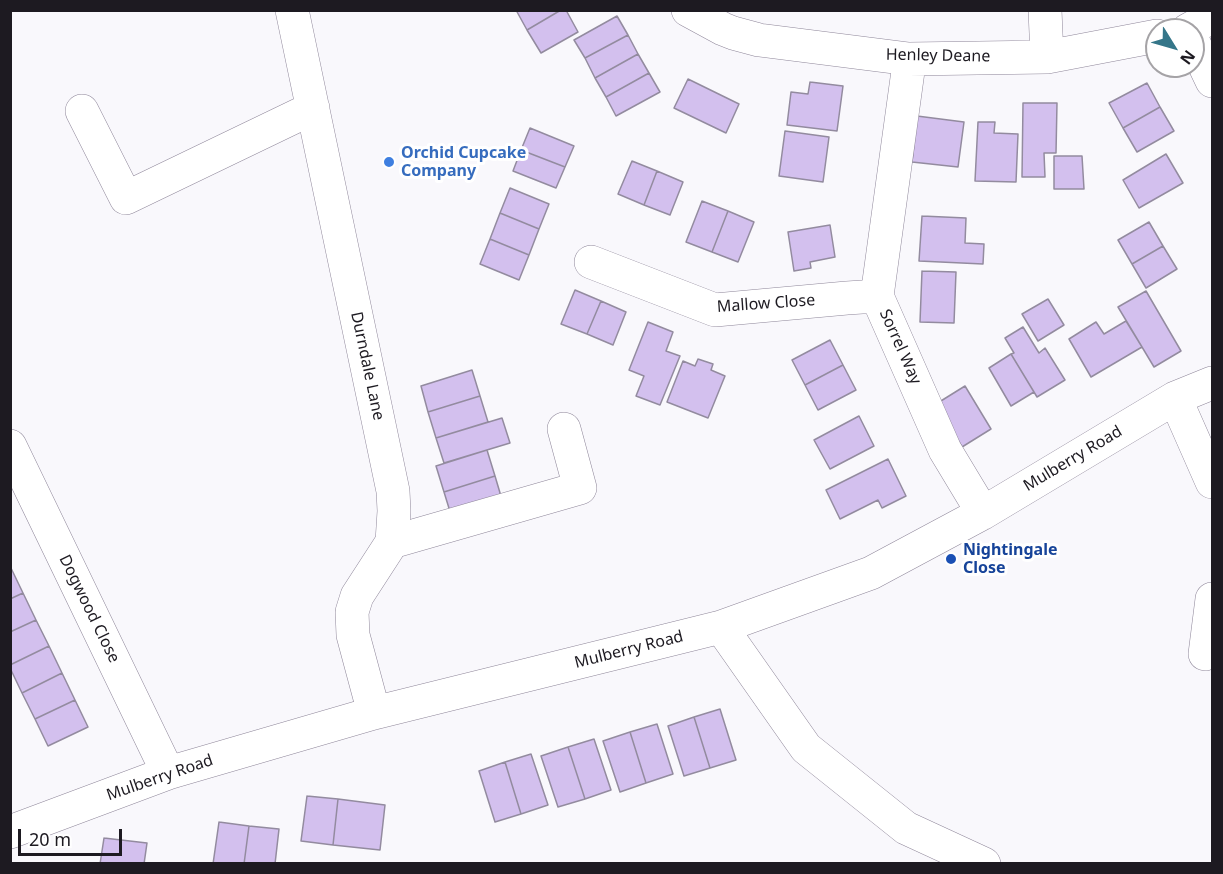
<!DOCTYPE html>
<html>
<head>
<meta charset="utf-8">
<style>
  body { margin:0 }
  #map { position:relative; width:1223px; height:874px; overflow:hidden; background:#f9f8fc; font-family:"Noto Sans",sans-serif }
  canvas { display:block }
  .frame { position:absolute; inset:0; border:12px solid #1d1a21; pointer-events:none }
  .north { position:absolute; left:1145px; top:18px; width:60px; height:60px; box-sizing:border-box; background:#fff; border:2px solid #a5a3a6; border-radius:50%; rotate:127deg; font-size:16px; font-weight:700; line-height:24px; text-align:center; color:#1d1a21 }
  .north::after { content:''; display:block; margin:auto; width:21px; height:27px; background:#357689; clip-path:polygon(50% 0,100% 100%,50% 72%,0 100%) }
  .scale { position:absolute; left:18px; top:829px; width:104px; height:27px; box-sizing:border-box; border:3px solid #1d1a21; border-top:0; padding-left:8px; font-size:18px; line-height:21px; white-space:nowrap; color:#1d1a21; -webkit-text-stroke:4px #fff; paint-order:stroke }
</style>
</head>
<body>
<div id="map">
<canvas width="1223" height="874"></canvas>
<div class="frame"></div>
<div class="north">N</div>
<div class="scale">20 m</div>
</div>
<script>
const ctx = document.querySelector('canvas').getContext('2d');
ctx.lineJoin = 'round';
function paint(path, color) {
  ctx.fillStyle = color;
  ctx.fill(path, 'evenodd');
}
function toPath(rows) {
  const path = new Path2D();
  for (const r of rows) {
    path.moveTo(r[0], r[1]);
    for (let i = 2; i < r.length; i += 2) path.lineTo(r[i], r[i + 1]);
  }
  return path;
}
function stroke(path, color, width, dash) {
  ctx.strokeStyle = color;
  ctx.lineWidth = width;
  ctx.lineCap = dash ? 'butt' : 'round';
  ctx.setLineDash(dash || []);
  ctx.stroke(path);
}
function drawText(font, color, halo, rows, align = 'center') {
  ctx.font = font + ' "Noto Sans",sans-serif';
  ctx.lineWidth = 6;
  ctx.setLineDash([]);
  ctx.textBaseline = 'middle';
  ctx.strokeStyle = halo;
  ctx.fillStyle = color;
  for (const [text, x, y, turn = 0] of rows) {
    ctx.save();
    ctx.translate(x, y);
    ctx.rotate((+turn || 0) * Math.PI / 180);
    ctx.textAlign = isNaN(turn) ? turn : align;
    if (halo) ctx.strokeText(text, 0, 0);
    ctx.fillText(text, 0, 0);
    ctx.restore();
  }
}
const building = toPath([
  [516,10,561,10,527,30,516,10],
  [561,10,566,10,578,32,541,53,527,30,561,10],
  [617,16,628,35,585,58,574,40,617,16],
  [628,35,638,54,595,78,585,58,628,35],
  [638,54,649,73,606,97,595,78,638,54],
  [649,73,660,92,616,116,606,97,649,73],
  [688,79,739,104,726,133,674,108,688,79],
  [810,82,843,86,837,131,787,125,791,92,808,94,810,82],
  [1147,83,1160,107,1123,128,1109,103,1147,83],
  [1023,103,1057,103,1056,153,1044,153,1045,177,1022,177,1023,103],
  [1160,107,1174,131,1137,152,1123,128,1160,107],
  [917,116,964,122,958,167,912,162,917,116],
  [978,122,995,122,994,133,1018,134,1016,182,975,181,978,122],
  [530,128,574,146,565,167,521,150,530,128],
  [785,131,829,137,823,182,779,176,785,131],
  [521,150,565,167,556,188,513,171,521,150],
  [1166,154,1183,183,1139,208,1123,180,1166,154],
  [1054,156,1082,156,1084,189,1054,189,1054,156],
  [632,161,657,171,644,205,618,194,632,161],
  [657,171,683,182,670,215,644,205,657,171],
  [510,188,549,204,539,229,500,213,510,188],
  [702,201,728,211,712,252,686,242,702,201],
  [728,211,754,222,738,262,712,252,728,211],
  [500,213,539,229,529,255,490,239,500,213],
  [922,216,966,218,965,243,984,244,983,264,919,261,922,216],
  [1149,222,1163,246,1132,264,1118,240,1149,222],
  [830,225,835,257,810,262,811,268,794,271,788,232,830,225],
  [490,239,529,255,519,280,480,264,490,239],
  [1163,246,1177,269,1146,288,1132,264,1163,246],
  [922,271,956,272,954,323,920,322,922,271],
  [575,290,601,301,587,334,561,324,575,290],
  [1146,291,1181,351,1154,367,1118,307,1146,291],
  [1048,299,1064,325,1038,341,1022,314,1048,299],
  [601,301,626,312,613,345,587,334,601,301],
  [1126,321,1142,347,1091,377,1069,339,1096,322,1104,334,1126,321],
  [648,322,673,332,666,351,680,356,660,405,636,396,644,376,629,370,648,322],
  [1023,327,1039,353,1045,348,1065,380,1037,397,1011,354,1014,353,1005,338,1023,327],
  [830,340,843,365,805,385,792,360,830,340],
  [1011,354,1034,392,1011,406,989,368,1011,354],
  [698,359,713,364,711,370,725,376,708,418,667,402,683,361,695,366,698,359],
  [843,365,856,390,818,410,805,385,843,365],
  [472,370,480,396,428,412,421,386,472,370],
  [965,386,991,429,962,447,936,404,965,386],
  [480,396,488,422,436,438,428,412,480,396],
  [859,416,874,446,830,469,814,440,859,416],
  [502,418,510,443,444,463,436,438,502,418],
  [487,450,495,476,444,492,436,466,487,450],
  [888,459,906,496,882,508,878,500,840,519,826,490,888,459],
  [495,476,503,503,452,518,444,492,495,476],
  [10,566,23,593,10,599,10,566],
  [23,593,36,620,10,632,10,599,23,593],
  [36,620,49,646,10,665,10,632,36,620],
  [49,646,62,673,22,693,10,668,10,665,49,646],
  [62,673,75,700,35,719,22,693,62,673],
  [75,700,88,727,48,746,35,719,75,700],
  [720,709,736,760,710,768,694,717,720,709],
  [694,717,710,768,684,776,668,726,694,717],
  [657,724,673,774,646,783,630,732,657,724],
  [630,732,646,783,620,792,603,741,630,732],
  [594,739,611,790,585,799,568,747,594,739],
  [568,747,585,799,558,807,541,756,568,747],
  [531,754,548,805,521,814,505,762,531,754],
  [505,762,521,814,495,822,479,771,505,762],
  [307,796,338,799,333,845,301,841,307,796],
  [338,799,385,805,380,850,333,845,338,799],
  [219,822,249,826,244,864,213,864,219,822],
  [249,826,279,829,275,864,244,864,249,826],
  [104,838,147,843,144,864,100,864,104,838]
]);
const minor = toPath([
  [292,10,393,491,394,511,392,542,357,596,352,612,353,635,374,713],
  [688,10,723,29,733,33,759,40,909,59,1047,57,1157,36],
  [1045,10,1047,57],
  [1188,30,1212,17],
  [1193,41,1212,81],
  [909,59,908,71,877,296,945,450,983,513],
  [82,111,126,198,313,108],
  [591,262,715,310,847,298,877,296],
  [1175,398,1212,482],
  [10,446,168,773],
  [392,542,580,488,564,429],
  [721,627,806,748,906,828,984,864],
  [1205,654,1212,599],
  [10,832,168,773,374,713,721,627,871,573,983,513,1175,398,1212,383]
]);
const markers = [
  [389,162,6,"#3f7fe0"],
  [951,559,6,"#1a4fb4"]
];
const streetNames = [
  ["Henley Deane",938,56,1],
  ["Mallow Close",766,304,-4],
  ["Sorrel Way",900,347,66],
  ["Durndale Lane",367,366,78],
  ["Mulberry Road",1073,459,-31],
  ["Dogwood Close",89,609,64],
  ["Mulberry Road",629,650,-14],
  ["Mulberry Road",160,778,-19]
];
const shopNames = [
  ["Orchid Cupcake",401,153],
  ["Company",401,171]
];
const transitNames = [
  ["Nightingale",963,550],
  ["Close",963,568]
];
paint(building, '#d3c0ee');
stroke(building, '#938b9f', 1.5);
stroke(minor, '#8f879a', 34);
stroke(minor, '#fff', 33);
for (const [x, y, r, color] of markers) {
  const dot = new Path2D();
  dot.arc(x, y, r, 0, 2 * Math.PI);
  ctx.fillStyle = color;
  ctx.fill(dot);
  stroke(dot, '#fff', 2);
}
drawText('16px', '#1d1a21', '#fff', streetNames);
drawText('bold 16px', '#366cbe', '#fff', shopNames, 'left');
drawText('bold 16px', '#164399', '#fff', transitNames, 'left');
</script>
</body>
</html>
